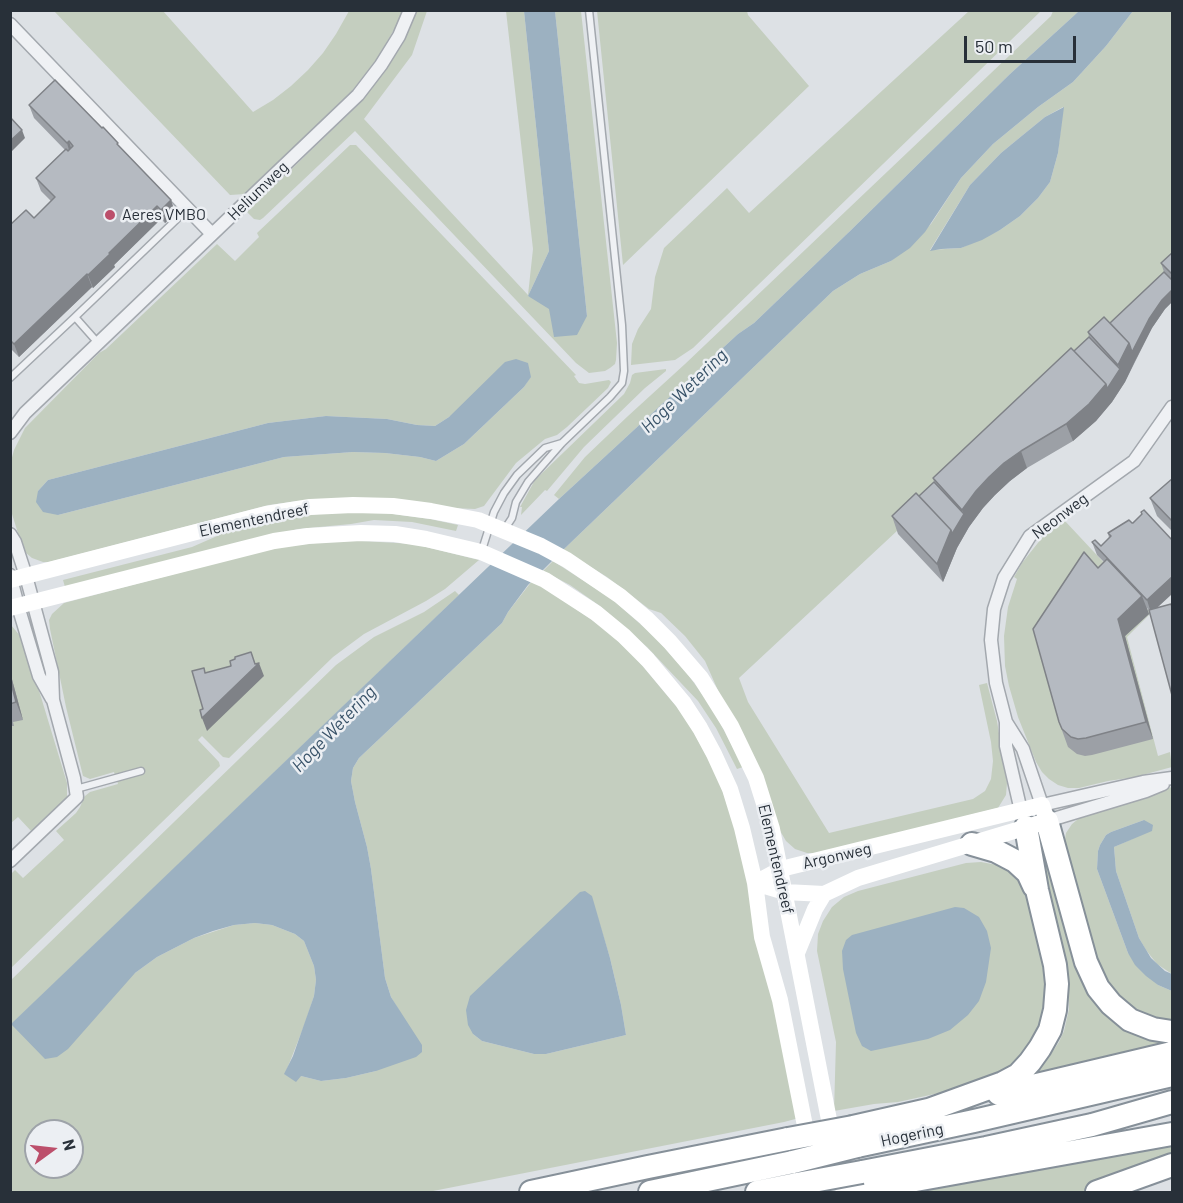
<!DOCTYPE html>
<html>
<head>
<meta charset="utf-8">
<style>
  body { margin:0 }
  #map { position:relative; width:1183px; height:1203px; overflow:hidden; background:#dde1e5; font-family:Barlow,sans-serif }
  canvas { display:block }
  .frame { position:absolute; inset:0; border:12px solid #283039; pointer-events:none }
  .north { position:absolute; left:24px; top:1119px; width:60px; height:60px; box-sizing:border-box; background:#eceff3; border:2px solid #9ea3a9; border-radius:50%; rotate:75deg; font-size:16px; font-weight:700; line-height:24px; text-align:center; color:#283039 }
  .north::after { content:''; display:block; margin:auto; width:21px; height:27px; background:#bc4f6b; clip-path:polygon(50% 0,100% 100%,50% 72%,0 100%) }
  .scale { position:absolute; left:964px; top:36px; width:112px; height:27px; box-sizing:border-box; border:3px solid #283039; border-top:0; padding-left:8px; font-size:18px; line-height:21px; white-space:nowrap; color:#283039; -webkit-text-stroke:4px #eceff3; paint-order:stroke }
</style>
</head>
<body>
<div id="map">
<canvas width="1183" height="1203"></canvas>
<div class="frame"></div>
<div class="north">N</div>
<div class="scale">50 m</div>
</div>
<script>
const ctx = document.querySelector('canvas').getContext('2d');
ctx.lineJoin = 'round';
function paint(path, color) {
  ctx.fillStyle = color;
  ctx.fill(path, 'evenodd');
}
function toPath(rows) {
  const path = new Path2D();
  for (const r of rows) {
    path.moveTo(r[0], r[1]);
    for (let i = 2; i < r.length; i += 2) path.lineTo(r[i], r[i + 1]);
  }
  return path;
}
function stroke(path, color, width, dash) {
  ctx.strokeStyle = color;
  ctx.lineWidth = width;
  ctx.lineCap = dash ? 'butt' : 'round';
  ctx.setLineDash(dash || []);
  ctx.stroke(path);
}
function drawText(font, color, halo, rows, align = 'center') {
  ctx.font = font + ' Barlow,sans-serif';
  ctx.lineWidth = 5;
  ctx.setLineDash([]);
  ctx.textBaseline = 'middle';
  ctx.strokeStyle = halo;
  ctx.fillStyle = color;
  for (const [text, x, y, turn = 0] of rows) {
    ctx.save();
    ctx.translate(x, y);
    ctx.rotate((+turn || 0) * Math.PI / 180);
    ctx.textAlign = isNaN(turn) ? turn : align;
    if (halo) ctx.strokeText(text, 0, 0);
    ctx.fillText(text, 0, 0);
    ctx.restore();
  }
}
const green = toPath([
  [54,11,163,11,253,112,273,100,291,86,308,70,323,53,336,34,349,11,403,11,396,26,377,59,352,91,245,194,230,195],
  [417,11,427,11,412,55,364,119,528,295,533,249,506,11,524,11,549,251,528,296,587,316,555,11,581,11,617,343,616,360,615,364,610,368,605,371,589,373,576,363,355,131,263,218,260,220,254,219,247,212,358,105,370,90,384,73,402,45],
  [597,11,747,11,748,15,809,86,623,265],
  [969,11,1041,11,693,348,675,360,631,365,632,344,638,329,651,309,655,277,664,248,727,188,749,213],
  [1053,11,1079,11,1010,74,849,232,754,323,738,334,559,499,554,495,585,457,628,416,685,364,1051,16],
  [1133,11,1172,11,1172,275,739,678,748,702,829,833,973,799,985,791,991,779,993,761,991,742,979,685,987,683,997,721,1007,783,1006,795,998,808,820,853,807,853,795,849,786,841,779,829,705,661,685,636,661,613,649,609,607,577,563,550,833,291,860,274,891,261,931,224,961,178,993,144,1038,107,1073,82,1106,46],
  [1063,107,1058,153,1050,182,1038,198,1020,216,1000,230,961,248,930,250,970,185,1001,153,1018,139,1045,117],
  [350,145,356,145,576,375,574,376,579,383,585,384,609,380,611,382,608,388,567,427,557,435,545,439,516,463,484,506,475,509,298,501,269,505,49,562,43,562,32,558,26,553,22,546,12,514,10,504,10,465,14,450,25,428,99,353,106,349,217,244,235,261,259,237,257,233],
  [531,376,524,387,464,444,436,461,420,457,385,453,353,452,284,457,58,515,38,491,48,480,268,423,326,416,387,419,417,425,435,426,449,417],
  [666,369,666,371,645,388,584,447,547,491,545,490,521,515,522,507,520,507,535,480,624,394,630,383,632,375,635,373],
  [335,512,379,512,430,519,458,525,456,531,412,522,374,520,351,524,298,529,65,587,63,580,192,547,224,533,257,523,301,516],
  [1060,521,1065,521,1151,613,1127,637,1158,756,1170,752,1172,767,1135,777,1108,781,1079,788,1068,788,1058,785,1049,779,1042,772,1036,762,1018,717,1009,686,1005,666,1004,636,1008,607,1017,579,1014,577,1022,563,1041,539],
  [345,540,414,544,479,560,445,589,426,601,364,634,333,657,229,758,223,757,202,736,198,740,219,762,220,766,11,968,11,874,15,870,23,878,64,840,56,831,76,813,80,807,85,796,90,792,118,784,114,772,90,779,83,776,66,707,50,629,49,620,52,614,64,603,258,552,287,546],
  [553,561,612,599,655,637,689,676,707,701,716,715,743,767,737,769,716,728,698,701,647,647,600,606,570,585,543,571],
  [532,581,551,592,605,629,635,657,686,718,717,775,737,833,799,1118,784,1122,428,1192,11,1192,11,980,336,665,374,637,424,612,455,591,459,595,12,1024,135,973,157,957,194,938,234,925,255,923,272,925,295,934,304,941,314,966,316,980,314,996,304,1026,285,1074,301,1076,321,1081,346,1078,376,1071,400,1012,391,997,385,978,371,869,367,847,355,802,351,781,353,768,359,758,502,623,508,612],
  [591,896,610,958,621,1005,626,1035,546,1054,534,1054,482,1041,473,1034],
  [36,1131,72,1131,72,1167,36,1167],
  [11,625,21,637,41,697,67,783,67,797,64,802,32,832,18,817,11,823],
  [1172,787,1172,974,1157,964,1146,950,1139,938,1116,871,1114,847,1132,839,1144,820,1111,832,1106,835,1100,845,1098,851,1097,869,1128,953,1158,985,1172,991,1172,1027,1141,1017,1115,996,1096,966,1064,844,1066,833,1072,824,1083,815],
  [981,862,997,865,1010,872,1027,889,1048,976,1047,1021,1014,1067,953,1090,898,1102,874,1104,834,1111,836,1042,817,951,818,934,823,921,832,907,844,897,858,891,966,863],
  [1050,863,1077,968,1172,1042,1030,1077,1049,1057,1059,1042,1064,1031,1069,1009,1068,979,1038,865],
  [1172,1141,1172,1158,1081,1192,895,1192]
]);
const water = toPath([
  [524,11,555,11,587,316,577,335,554,337,549,309,528,296,549,251],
  [1079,11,1133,11,1106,46,1073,82,1038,107,993,144,961,178,925,232,910,248,891,261,860,274,833,291,563,550,528,585,508,612,502,623,359,758,353,768,351,781,355,802,367,847,371,869,385,978,391,997,422,1045,422,1052,416,1057,376,1071,346,1078,321,1081,301,1076,296,1082,284,1074,293,1056,314,996,316,980,314,966,304,941,295,934,272,925,255,923,234,925,213,931,194,938,157,957,135,973,68,1049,57,1057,45,1059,11,1024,559,499,738,334,754,323,849,232,1010,74],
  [1064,107,1058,153,1050,182,1038,198,1020,216,1000,230,982,240,961,248,941,249,930,251,970,185,1001,153,1018,139,1045,117],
  [516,359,528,363,531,377,524,387,464,444,436,461,420,457,385,453,353,452,284,457,58,515,43,512,36,502,38,491,48,480,268,423,326,416,387,419,417,425,435,426,449,417,505,362],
  [1144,820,1153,825,1152,831,1114,847,1116,871,1139,938,1151,958,1165,971,1172,974,1172,991,1158,985,1146,976,1135,965,1128,953,1097,869,1098,851,1100,845,1106,835,1111,832],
  [585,891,592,896,610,958,621,1005,626,1035,546,1054,534,1054,482,1041,473,1034,468,1025,466,1010,470,996,580,892],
  [955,907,964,908,979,917,987,931,991,948,986,982,979,1001,968,1015,950,1030,928,1039,871,1051,862,1046,856,1033,843,969,842,951,846,940,852,935]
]);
const lane = toPath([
  [98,343,75,317,178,218],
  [10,378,75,317],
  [504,530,512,518,516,502,528,482,562,443,610,397,622,383,624,371,622,325,589,10],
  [482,550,494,512,504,493,517,475,545,448,562,443],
  [76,789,141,771]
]);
const street = toPath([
  [10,24,212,234],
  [10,433,25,413,358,95,381,65,399,36,410,10],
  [10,534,15,542,26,576,52,672,53,700,74,778,77,797,10,861],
  [10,575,18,606,39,676,52,699],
  [1006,722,1023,749,1042,805,1143,782,1172,778],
  [1021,811,1006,746,1006,722,996,683,991,640,994,609,1004,578,1030,536,1134,461,1172,407],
  [1047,821,1146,791,1163,784]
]);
const secondary = toPath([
  [10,580,266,514,310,507,353,505,393,506,431,511,478,520,541,546,567,560,620,596,646,618,670,642,701,678,731,726,756,778,772,829,842,1186],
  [10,608,274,541,308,536,361,533,395,534,426,539,481,552,545,580,596,613,624,636,648,660,683,702,700,728,714,754,730,789,742,828,755,883,762,937,780,1000,809,1146],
  [1042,805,1047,821,858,878,824,894,785,892,755,883,781,869,1042,805],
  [797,953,815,909,824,894]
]);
const highway = toPath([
  [1047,821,1086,962,1098,988,1111,1004,1130,1020,1153,1029,1172,1032],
  [972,844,996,851,1015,861,1028,873,1034,886],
  [999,1094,1172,1053],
  [923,1112,1003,1083,1018,1075,1030,1062,1040,1048,1050,1030,1055,1010,1057,984,1055,965,1037,890,1026,827],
  [853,1127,937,1108],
  [857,1146,974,1121,1172,1075],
  [862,1172,986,1148,1092,1125,1172,1102],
  [531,1192,648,1167,788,1139],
  [650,1192,793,1162],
  [757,1192,797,1184],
  [849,1192,1172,1134],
  [1097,1192,1172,1165]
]);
const highwayBridge = toPath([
  [788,1139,853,1127],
  [793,1162,857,1146],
  [797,1184,862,1172]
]);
const wall = toPath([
  [29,105,119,147,171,200,175,213,165,223,161,219,114,265,115,267,93,288,92,287,19,357,10,348,10,225,34,218,51,201,41,191,36,178,65,150,34,118],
  [1173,252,1173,301,1165,309,1152,328,1125,382,1112,402,1096,421,1073,441,1027,468,1010,481,995,495,983,508,969,527,957,548,943,582,898,534,892,516,919,496,934,482,933,478,1089,337,1088,332,1110,323,1164,272,1161,263],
  [1173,478,1173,532,1157,516,1150,498],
  [1141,512,1173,541,1173,593,1157,608,1150,611,1147,608,1149,614,1125,636,1153,739,1092,755,1085,756,1077,754,1068,747,1059,722,1098,568,1104,562,1097,555,1092,542,1101,546,1109,538,1108,533,1132,523,1142,514],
  [10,672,23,720,13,722,14,726,10,726]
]);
const shadedWall = toPath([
  [22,130,25,138,10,153,10,141],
  [69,141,73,155,71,157,67,143],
  [171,200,175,213,165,223,161,210],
  [157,206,161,219,114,265,115,267,93,288,88,275,109,253],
  [87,274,92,287,19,357,14,344],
  [1173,289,1173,301,1165,309,1152,328,1135,361,1132,352,1149,319,1162,300],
  [1129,343,1135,361,1125,382,1112,402,1096,421,1073,441,1066,424,1120,369,1118,365],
  [1021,451,1027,468,1010,481,995,495,983,508,969,527,957,548,943,582,937,564,951,530,964,514,962,510,976,491,989,477,1004,463],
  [1173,576,1173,593,1151,613,1147,600],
  [1142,596,1149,614,1125,636,1153,739,1146,722,1118,619],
  [251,652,256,666,259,663,264,676,207,731,202,718],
  [10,672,23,720,16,702,10,679]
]);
const building = toPath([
  [55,80,102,128,103,127,118,143,117,144,171,200,161,210,157,206,109,253,110,254,88,275,87,274,14,344,10,340,10,225,26,210,34,218,55,197,36,178,66,149,68,151,73,146,69,141,67,143,29,105,55,80],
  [10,117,22,130,10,141,10,117],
  [1173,252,1173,275,1161,263,1173,252],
  [1164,272,1173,281,1173,289,1162,300,1149,319,1132,352,1129,343,1110,323,1164,272],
  [1104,317,1129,343,1118,365,1088,332,1104,317],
  [1089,337,1120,369,1107,389,1106,384,1074,351,1089,337],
  [1071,348,1106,384,1089,404,1066,424,1021,451,1004,463,989,477,976,491,962,510,933,478,1071,348],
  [1173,478,1173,522,1150,498,1173,478],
  [934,482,964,514,952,534,951,530,919,496,934,482],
  [916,493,951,530,937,564,892,516,916,493],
  [1144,510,1173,541,1173,576,1147,600,1092,542,1095,540,1101,546,1111,536,1108,533,1129,520,1132,523,1133,523,1142,514,1141,512,1144,510],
  [1084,552,1098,568,1107,559,1142,596,1118,619,1146,722,1086,738,1078,739,1071,737,1062,729,1059,722,1033,629,1084,552],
  [1171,604,1173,610,1173,699,1149,610,1171,604],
  [251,652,255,664,259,663,202,718,200,710,203,709,192,671,204,668,205,673,231,666,230,661,235,659,235,657,251,652],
  [10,679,16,702,10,704,10,679]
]);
const markers = [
  [110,215,6,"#bc4f6b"]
];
const streetNames = [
  ["Heliumweg",258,191,-44],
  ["Neonweg",1060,516,-37],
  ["Elementendreef",254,520,-12],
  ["Argonweg",837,856,-13],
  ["Elementendreef",776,859,77],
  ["Hogering",912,1135,-12]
];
const poiNames = [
  ["Aeres VMBO",122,215]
];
const waterNames = [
  ["Hoge Wetering",684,391,-44],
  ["Hoge Wetering",334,729,-46]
];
paint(green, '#c4cebf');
paint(water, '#9cb1c1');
stroke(lane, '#a3a8ae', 9);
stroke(street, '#a3a8ae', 15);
stroke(highway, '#869099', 26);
stroke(lane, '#eff1f4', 6);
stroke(street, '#eff1f4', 12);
stroke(secondary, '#fff', 16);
stroke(highway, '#fff', 22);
stroke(highwayBridge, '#869099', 26, []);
stroke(highwayBridge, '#fff', 22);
paint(wall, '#9ca0a6');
paint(shadedWall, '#7f8287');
paint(building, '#b5bac1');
stroke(building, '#7f8287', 1.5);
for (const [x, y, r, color] of markers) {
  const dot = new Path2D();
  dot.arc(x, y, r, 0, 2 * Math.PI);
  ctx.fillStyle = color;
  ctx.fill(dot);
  stroke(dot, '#eceff3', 2);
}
drawText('16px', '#283039', '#eceff3', streetNames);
drawText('16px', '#283039', '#eceff3', poiNames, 'left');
drawText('italic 18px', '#385268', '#eceff3', waterNames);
</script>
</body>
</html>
